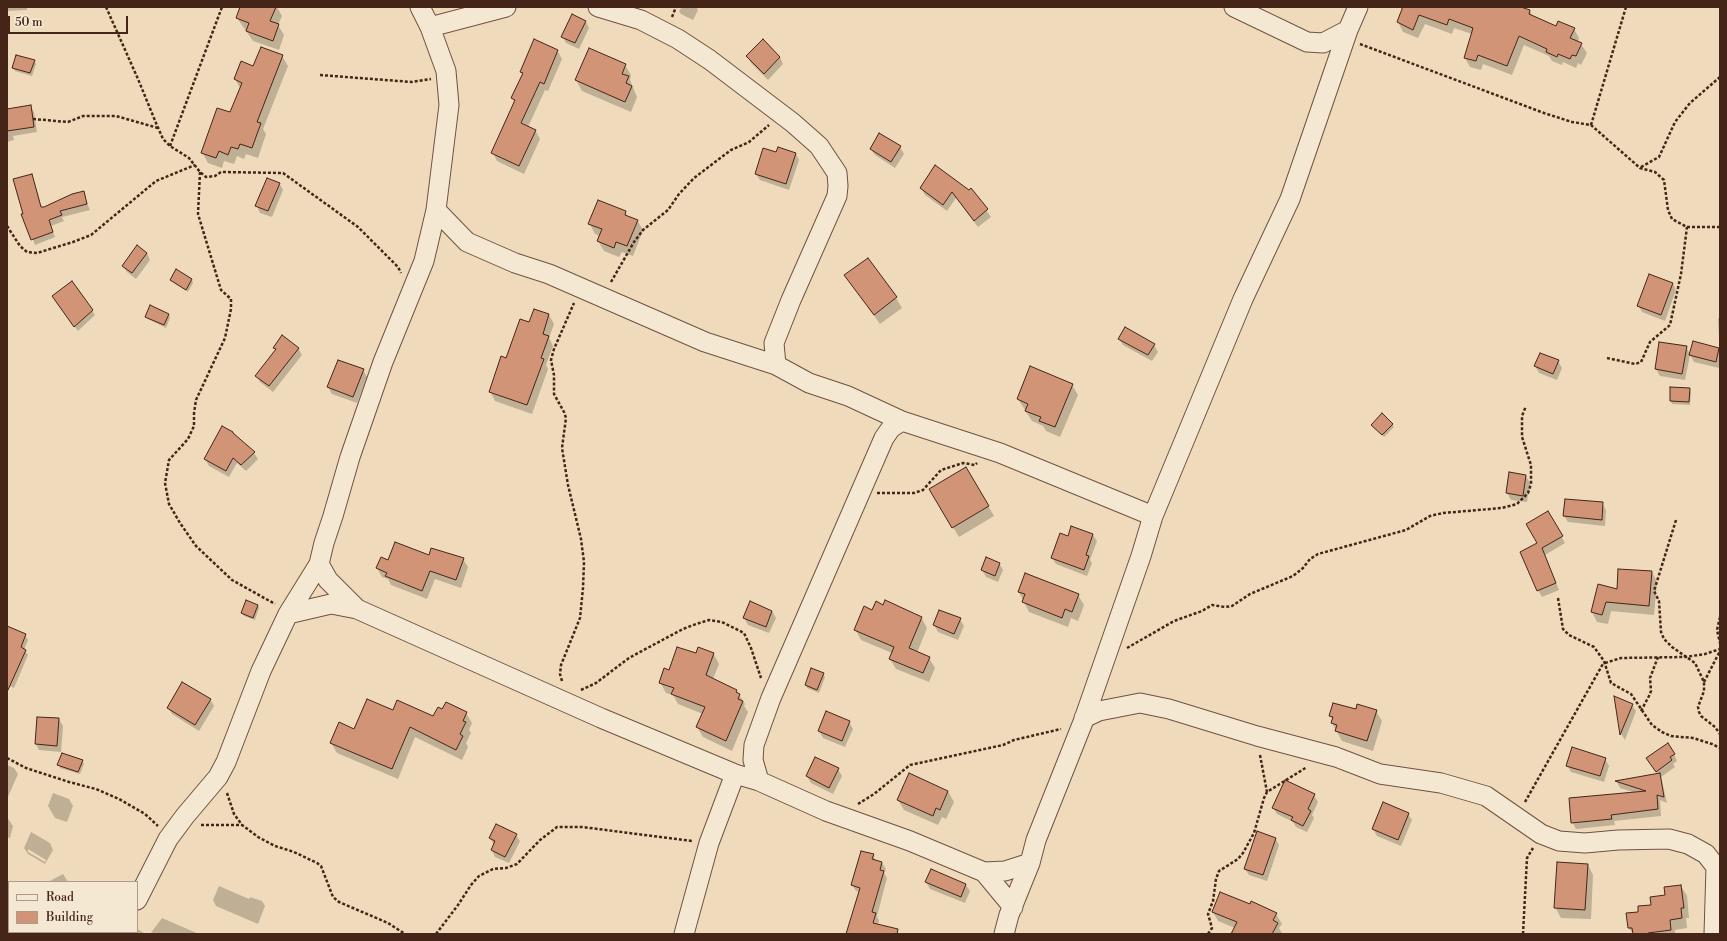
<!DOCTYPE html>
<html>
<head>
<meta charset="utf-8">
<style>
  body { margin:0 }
  #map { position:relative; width:1727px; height:941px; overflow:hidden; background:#efdbbb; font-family:"Libre Bodoni",serif }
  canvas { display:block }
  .frame { position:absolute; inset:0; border:8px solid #442518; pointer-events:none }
  .legend { position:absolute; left:8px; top:881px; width:130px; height:52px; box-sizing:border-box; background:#f5e8d3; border:1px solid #ae9a88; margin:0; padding:5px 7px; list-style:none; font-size:12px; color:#442518 }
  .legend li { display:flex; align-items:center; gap:8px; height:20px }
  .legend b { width:20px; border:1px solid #ae9a88 }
  .scale { position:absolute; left:8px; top:16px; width:120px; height:18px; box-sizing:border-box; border:2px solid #442518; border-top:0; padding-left:5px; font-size:12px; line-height:14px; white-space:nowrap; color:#442518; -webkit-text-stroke:3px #f5e8d3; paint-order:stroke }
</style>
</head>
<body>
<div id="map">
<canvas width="1727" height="941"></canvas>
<div class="frame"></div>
<ul class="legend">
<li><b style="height:5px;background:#f5e8d3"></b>Road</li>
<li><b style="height:11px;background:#d29476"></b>Building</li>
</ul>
<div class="scale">50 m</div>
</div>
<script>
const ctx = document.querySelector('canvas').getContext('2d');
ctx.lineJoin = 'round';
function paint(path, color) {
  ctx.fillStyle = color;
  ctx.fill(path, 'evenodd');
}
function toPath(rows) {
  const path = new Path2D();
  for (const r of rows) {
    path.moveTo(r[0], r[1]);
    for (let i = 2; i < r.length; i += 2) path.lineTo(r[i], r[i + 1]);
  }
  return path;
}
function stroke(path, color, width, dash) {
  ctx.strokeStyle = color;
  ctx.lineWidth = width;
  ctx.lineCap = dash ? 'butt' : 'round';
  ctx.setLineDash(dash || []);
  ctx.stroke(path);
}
const shadow = toPath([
  [7,7,27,7,27,10,7,11],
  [242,7,277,7,282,16,278,25,284,35,279,50,253,41,237,18],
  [682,7,696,7,698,10,693,20,681,14,679,11],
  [1405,7,1518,7,1530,11,1533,17,1556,28,1574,29,1579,38,1578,42,1581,44,1587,53,1581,65,1578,63,1576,68,1563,62,1562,65,1552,61,1549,56,1524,45,1512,75,1483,64,1481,70,1470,67,1465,58,1472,34,1454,28,1452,34,1425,24,1418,38,1403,32,1398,22],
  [586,22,589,28,579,49,566,43,563,37],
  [557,50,562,59,548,91,545,90,528,127,535,130,540,139,524,174,497,161,493,153,515,103,512,98,523,75,521,72],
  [282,56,288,66,263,129,266,134,258,158,246,154,244,159,237,156,234,164,224,161,222,168,208,163,202,152,231,114,241,90,235,79,254,67],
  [747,56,780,57,783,64,768,80,751,63],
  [34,61,36,64,32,76,15,71,13,68],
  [625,65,631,75,630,80,637,97,631,112,582,91,576,80],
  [30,106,34,112,37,132,13,136,14,140,7,142,7,110],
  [900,147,904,154,895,168,875,155,871,149],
  [776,153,796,154,799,160,789,190,760,180,756,174],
  [31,175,34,181,42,208,83,193,90,210,62,217,64,221,51,226,55,237,35,245,24,214],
  [279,183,283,190,272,217,260,213,257,206],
  [921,188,969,191,971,189,991,217,978,227,956,198,947,211,925,195],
  [625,212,628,217,637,220,643,230,633,256,622,252,619,257,604,251,598,241,600,236,595,234,590,224],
  [137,246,147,253,150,260,136,279,127,272,123,266],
  [177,270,192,280,193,283,188,292,173,282,171,280],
  [846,276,896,298,902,308,880,324],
  [1673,284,1676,290,1665,321,1642,312,1638,305],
  [56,301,92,310,95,315,78,331],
  [535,310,549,315,554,324,549,338,553,346,546,365,548,369,532,414,495,401,490,391,506,359,530,324],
  [169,315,170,318,166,328,148,319,146,317],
  [1718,318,1720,318,1720,338,1719,337],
  [1119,339,1154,345,1158,352,1152,361,1123,345],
  [1686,347,1690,354,1719,349,1720,352,1719,368,1694,362,1690,355,1685,380,1660,376,1656,369],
  [274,348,298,348,302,355,273,392,260,382,257,376,276,351],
  [1558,361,1562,368,1557,380,1539,373,1535,366],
  [363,370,367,377,357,403,332,394,328,387],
  [1072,385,1078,395,1060,437,1046,431,1043,426,1032,421,1018,399],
  [1671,388,1689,389,1691,392,1690,405,1672,404,1671,401],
  [1392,424,1394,427,1384,437,1373,425],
  [254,453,258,459,246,471,237,463,229,477,209,466,205,459],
  [966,468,994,516,959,537,930,489],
  [1526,476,1530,483,1527,502,1511,500,1507,493],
  [1602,503,1606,510,1605,526,1568,522,1564,516],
  [1548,512,1565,543,1545,555,1559,590,1542,597,1538,590,1538,543],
  [1072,527,1093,535,1097,541,1090,560,1092,563,1087,576,1056,564,1052,558,1068,537],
  [429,556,463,559,468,567,461,588,435,579,427,599,391,585,388,579,382,577,377,568,388,561],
  [999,563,1003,570,998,582,986,577,982,570],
  [1652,572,1657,582,1654,615,1611,611,1608,624,1597,622,1592,612,1617,590],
  [1019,592,1078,595,1084,605,1078,621,1071,618,1068,627,1029,612],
  [258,605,259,608,255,620,244,616,242,613],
  [884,606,921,617,927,628,917,653,929,658,935,668,929,682,896,669,890,659,892,653,861,640,855,629,873,611],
  [772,611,776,618,769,633,748,625,744,618],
  [960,619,964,626,958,640,938,632,934,625],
  [25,635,28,640,24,650,28,655,14,688,7,685,7,647],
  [713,653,719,664,713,679,736,690,745,704,744,706,748,712,732,751,703,737,697,727,703,714,678,704,673,695,666,693,660,682,669,671,697,655],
  [823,674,825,677,819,693,807,688,806,685],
  [1615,698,1632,705,1636,711,1625,740,1621,734],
  [210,699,214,706,199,731,172,714,168,708],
  [443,710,466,713,472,723,469,730,471,733,466,743,468,747,462,760,415,737,398,779,337,753,331,743,393,711,434,717],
  [1356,711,1376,711,1382,721,1373,751,1342,741,1332,723,1333,720,1330,716],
  [59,719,63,726,61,752,39,750,36,744],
  [849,722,853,729,845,747,823,738,819,731],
  [1674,754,1677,761,1673,764,1675,767,1661,777,1667,803,1660,800,1661,816,1614,821,1615,825,1576,829,1572,822,1636,793,1620,788,1617,782,1658,774,1652,765],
  [1605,759,1609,766,1604,782,1571,772,1567,765],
  [82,761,84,764,80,774,60,768,59,765],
  [7,765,14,768,18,774,7,799],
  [838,769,842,776,833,794,811,783,807,776],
  [948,791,954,802,946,819,942,817,938,825,904,810,898,800],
  [53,793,69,799,73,806,67,822,55,818,48,806],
  [1314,795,1318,802,1312,815,1314,818,1307,832,1296,827,1293,822,1277,814,1273,808],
  [1408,814,1412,820,1401,846,1377,836,1373,829],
  [7,817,13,826,10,838,7,837],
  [31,832,50,843,53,850,45,864,28,854,24,848],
  [28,849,46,860,45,862,28,852],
  [516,835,520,841,509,863,495,857,492,850,494,845,490,838],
  [1275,838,1279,845,1267,881,1249,875,1245,869],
  [873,855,876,861,882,863,886,869,884,873,887,878,877,916,879,921,877,927,879,934,847,934,860,892,856,891,852,885],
  [1588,865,1593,875,1591,919,1561,918,1555,907],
  [63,874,68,882,48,882],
  [926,882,966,885,970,891,965,903,930,889],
  [219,886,249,899,250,897,262,901,265,906,258,924,216,906,213,900],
  [1681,886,1687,896,1689,918,1686,918,1687,928,1675,930,1675,934,1633,934,1629,928,1640,913],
  [1213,912,1276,914,1282,924,1279,928,1282,933,1232,934,1235,928,1218,921],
  [162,918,199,934,150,934],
  [137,929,146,934,133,934,134,932,137,932]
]);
const building = toPath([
  [240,7,276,7,270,21,279,24,273,41,246,31,249,23,236,18,240,7],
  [1402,7,1521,7,1530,10,1529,14,1556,26,1558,21,1575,28,1570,38,1582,43,1576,56,1572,55,1570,59,1558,54,1557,57,1546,52,1547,49,1519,36,1507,66,1478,55,1476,61,1464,58,1473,28,1449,19,1447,25,1419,15,1413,30,1397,22,1402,9,1402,7],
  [572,14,586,21,575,43,561,37,572,14],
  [534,39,558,50,544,84,540,82,521,123,536,130,519,166,491,153,515,100,511,98,523,73,520,72,534,39],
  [763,39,780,57,764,74,746,56,763,39],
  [261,47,283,55,257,122,261,123,252,148,240,144,238,149,231,147,228,155,219,151,216,158,201,153,217,108,230,112,242,83,234,79,241,61,253,66,261,47],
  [589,48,626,64,622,74,629,76,626,83,632,86,625,102,575,80,589,48],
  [16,55,35,60,30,73,12,68,16,55],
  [31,105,34,127,7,131,7,109,31,105],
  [879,133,901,146,891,162,870,149,879,133],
  [778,147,796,153,786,184,755,174,763,148,776,152,778,147],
  [935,165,969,190,971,188,988,209,974,221,952,192,943,205,920,188,935,165],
  [32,174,41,207,44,207,72,194,84,191,87,204,60,211,62,215,49,220,53,232,31,240,21,214,23,214,13,179,32,174],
  [267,178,280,183,268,211,255,206,267,178],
  [598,200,626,211,625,215,638,220,627,246,616,242,614,248,597,241,602,229,588,224,598,200],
  [137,245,147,253,132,273,122,266,137,245],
  [868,258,897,297,874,315,844,275,868,258],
  [176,269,192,279,186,290,170,280,176,269],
  [1649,274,1673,283,1661,315,1637,306,1649,274],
  [72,281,93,310,74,327,52,296,72,281],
  [150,305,169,314,164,325,145,317,150,305],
  [534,309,549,314,543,334,549,336,541,358,544,359,527,405,489,392,501,356,506,358,520,319,529,322,534,309],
  [1125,327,1155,344,1148,355,1118,339,1125,327],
  [282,335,299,348,269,386,255,376,276,349,273,348,282,335],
  [1693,341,1719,348,1716,362,1689,355,1693,341],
  [1659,342,1687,346,1682,374,1655,369,1659,342],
  [1540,353,1559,360,1553,374,1534,366,1540,353],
  [338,360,364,369,353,397,327,387,338,360],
  [1030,366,1073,384,1055,427,1039,421,1041,417,1025,411,1028,404,1017,399,1030,366],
  [1670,387,1690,388,1689,402,1670,401,1670,387],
  [1382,413,1393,424,1382,435,1371,425,1382,413],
  [222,426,233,432,233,433,255,452,241,465,233,458,226,471,204,459,222,426],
  [966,467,989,506,952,528,929,489,966,467],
  [1509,472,1526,475,1523,496,1506,493,1509,472],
  [1565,499,1603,502,1602,520,1563,516,1565,499],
  [1548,511,1563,536,1542,548,1556,583,1537,591,1520,552,1537,543,1526,524,1548,511],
  [1071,526,1093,534,1086,555,1089,556,1084,570,1051,558,1060,533,1068,536,1071,526],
  [395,542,429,555,431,548,464,558,456,580,430,571,422,591,385,576,387,573,376,568,381,557,388,560,395,542],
  [986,557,1000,563,995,576,981,570,986,557],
  [1618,569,1652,571,1649,606,1606,602,1602,615,1591,612,1598,584,1617,589,1618,569],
  [1025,573,1079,594,1072,612,1065,609,1062,618,1022,602,1025,594,1018,592,1025,573],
  [246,600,258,605,253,618,241,613,246,600],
  [885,600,922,617,909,648,930,657,923,673,889,659,894,647,854,630,864,606,872,610,876,601,883,605,885,600],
  [750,601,772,611,766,627,743,618,750,601],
  [939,610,961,618,954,634,933,625,939,610],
  [7,626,26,634,21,647,26,650,7,692,7,626],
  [677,647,696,653,698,647,714,653,706,675,737,690,736,692,740,694,738,699,743,701,726,741,696,727,705,707,671,694,674,688,659,683,664,668,669,670,677,647],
  [811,668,824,673,817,690,805,685,811,668],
  [182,682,211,699,195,725,167,708,182,682],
  [1614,696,1633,704,1620,735,1614,696],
  [367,699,393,710,397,700,433,716,438,707,442,709,446,702,467,712,463,721,466,722,460,734,463,736,456,750,410,727,392,769,330,743,339,722,354,729,367,699],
  [1333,703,1356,709,1357,704,1377,710,1367,741,1335,731,1337,725,1331,723,1333,717,1329,716,1333,703],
  [826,711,850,721,842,741,818,731,826,711],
  [37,717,59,718,57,746,35,744,37,717],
  [1668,743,1675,754,1670,757,1672,760,1656,772,1646,758,1668,743],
  [1572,747,1606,758,1600,776,1566,766,1572,747],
  [62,753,83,760,78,772,57,765,62,753],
  [815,757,839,768,829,788,806,776,815,757],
  [909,773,948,791,940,810,936,808,933,816,897,800,909,773],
  [1660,773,1664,797,1657,795,1658,809,1611,815,1612,819,1571,823,1569,798,1646,791,1615,781,1660,773],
  [1285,780,1315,794,1308,809,1311,811,1303,826,1291,820,1293,817,1272,808,1285,780],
  [1383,802,1409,813,1398,840,1372,829,1383,802],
  [496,824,517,834,505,857,491,850,495,841,489,838,496,824],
  [1257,831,1276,838,1263,875,1244,869,1257,831],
  [861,851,874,854,872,859,882,862,880,870,884,871,872,912,876,913,873,923,898,929,897,934,846,934,860,888,851,885,861,851],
  [1557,862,1588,864,1585,910,1554,908,1557,862],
  [931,869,966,884,961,897,925,882,931,869],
  [1681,885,1684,908,1681,908,1682,918,1670,920,1671,930,1648,933,1648,934,1633,934,1632,928,1628,928,1626,913,1638,912,1638,906,1651,905,1650,897,1665,895,1664,887,1681,885],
  [1220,892,1250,904,1251,901,1277,913,1273,920,1278,923,1272,934,1231,934,1237,922,1212,912,1220,892]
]);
const path = toPath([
  [106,7,138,79,156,123,163,139,170,146,189,158,200,172,206,177,215,176,221,172,283,173,358,227,398,267,401,273],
  [672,17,676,7],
  [1360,44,1544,113,1572,122,1591,125,1640,168,1655,172,1664,180,1668,210,1672,219,1687,227,1720,227],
  [320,75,412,82,431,79],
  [33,119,68,122,83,116,116,116,158,128],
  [1591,125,1626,7],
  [170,146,222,7],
  [1641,167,1659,157,1675,122,1690,103,1720,77],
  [200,172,198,214,221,290,231,299,231,309,225,338,196,400,194,413,194,426,188,439,169,460,165,483,169,504,180,523,196,546,232,580,275,604],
  [7,226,20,246,27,252,37,253,73,242,91,235,156,181,195,165],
  [611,282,634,242,643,230,668,210,679,194,694,178,731,150,749,142,769,125],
  [1607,358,1635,364,1641,362,1650,342,1670,325,1681,274,1687,227],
  [877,493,914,493,923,490,941,470,963,463,975,465,977,463],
  [1676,520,1654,591,1659,601,1661,632,1664,639,1672,647,1695,663,1704,682,1704,691,1698,707,1699,712,1701,716,1715,727,1720,734],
  [1558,598,1563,629,1569,635,1594,647,1604,661,1611,683,1631,694,1652,725,1662,732,1671,736,1693,738,1712,744,1720,748],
  [1720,617,1717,630,1720,643],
  [1127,648,1174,621,1202,611,1212,605,1225,607,1232,606,1250,594,1293,576,1303,568,1310,559,1318,554,1406,530,1430,516,1443,513,1502,508,1517,504,1528,493,1531,484,1531,465,1522,437,1522,416,1526,406],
  [1605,663,1621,658,1685,657,1705,654,1720,649],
  [562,681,560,674,561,665,580,618,583,588,584,562,581,539,568,485,562,448,566,418,564,412,554,394,554,375,551,360,554,349,574,303],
  [1704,682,1720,651],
  [581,690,596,683,629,658,640,652,683,629,696,624,709,620,722,622,744,633,751,648,761,678],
  [1641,711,1649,696,1651,691,1650,678,1658,657],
  [1260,755,1267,792],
  [7,758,26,768,69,782,96,789,119,799,145,814,158,826],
  [227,793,234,814,242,825,258,837,275,846,294,852,317,863,321,866,333,897,339,902,388,923,405,934],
  [1525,802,1604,662],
  [858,804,874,794,910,765,1003,745,1014,740,1061,729],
  [201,825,242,825],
  [436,934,458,905,471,885,479,876,493,869,506,868,517,864,540,840,557,827,582,827,692,841],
  [1208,934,1212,928,1208,914,1213,901,1216,879,1219,871,1238,859,1243,853,1254,833,1264,798,1267,792,1307,767],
  [1523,934,1527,858,1533,848]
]);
const minor = toPath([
  [420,7,430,27,446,71,449,105,436,210,424,261,383,362,350,457,333,516,324,543,319,564,328,580,357,609,601,718,735,774,759,781,826,811,910,841,984,872,1005,871,1030,863],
  [598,7,641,20,678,39,710,60,793,123,819,146,837,173,838,186,837,196,791,300,774,343,776,365,809,383,848,396,902,421,1000,453,1153,516],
  [1234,7,1307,42,1323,43,1348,30],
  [430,27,506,7],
  [436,210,467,242,515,263,549,274,705,342,776,365],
  [288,614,331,604,357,609],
  [1084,718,1099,711,1140,703,1169,709,1257,736,1336,757,1380,774,1441,783,1486,796,1541,834,1559,841,1585,843,1618,840,1669,839,1688,844,1706,854,1716,867,1714,934],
  [759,781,753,760,754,745,771,698,884,438,891,428,902,421],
  [984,872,1013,907],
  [137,900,168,839,185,816,218,777,226,762,261,671,288,614,319,564],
  [120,934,121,932],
  [684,934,709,843,735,774],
  [1004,934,1009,915,1030,863,1036,840,1083,722,1141,556,1153,516,1243,299,1290,199,1348,30,1358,7]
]);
paint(shadow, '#0003');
paint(building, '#d29476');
stroke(building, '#442518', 1);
stroke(minor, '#6f5241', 21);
stroke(path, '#442518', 2.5, [3, 2]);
stroke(minor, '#f5e8d3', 19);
</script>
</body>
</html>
